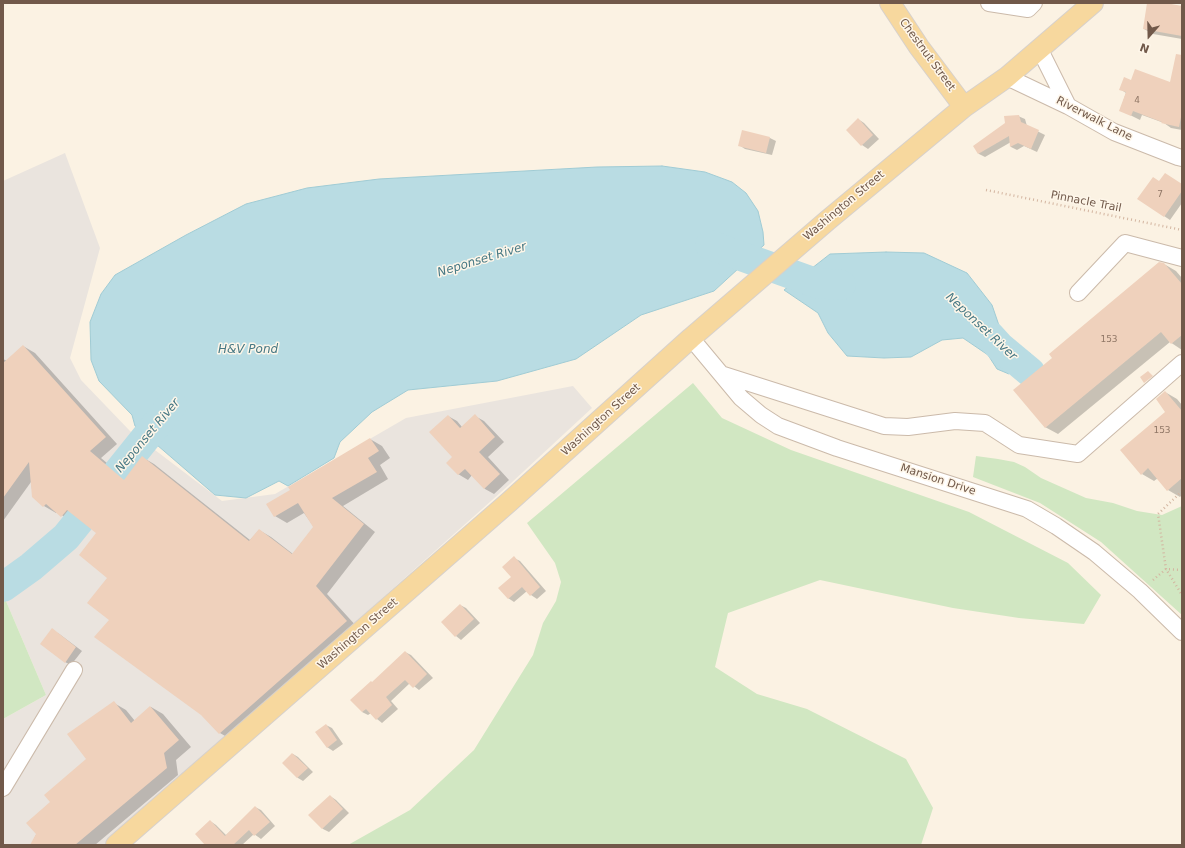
<!DOCTYPE html>
<html>
<head>
<meta charset="utf-8">
<style>
  body { margin:0 }
  #map { position:relative; width:1185px; height:848px; overflow:hidden; background:#fbf2e3; font-family:"DejaVu Sans",sans-serif }
  canvas { display:block }
  .frame { position:absolute; inset:0; border:4px solid #71594a; pointer-events:none }
  .north { position:absolute; left:1129px; top:16px; width:40px; height:40px; -webkit-text-stroke:3px #fef6e9; paint-order:stroke; rotate:200deg; font-size:11px; font-weight:700; line-height:16px; text-align:center; color:#71594a }
  .north::after { content:''; display:block; margin:auto; width:14px; height:18px; background:#71594a; clip-path:polygon(50% 0,100% 100%,50% 72%,0 100%) }
</style>
</head>
<body>
<div id="map">
<canvas width="1185" height="848"></canvas>
<div class="frame"></div>
<div class="north">N</div>
</div>
<script>
const ctx = document.querySelector('canvas').getContext('2d');
ctx.lineJoin = 'round';
function paint(path, color) {
  ctx.fillStyle = color;
  ctx.fill(path, 'evenodd');
}
function toPath(rows) {
  const path = new Path2D();
  for (const r of rows) {
    path.moveTo(r[0], r[1]);
    for (let i = 2; i < r.length; i += 2) path.lineTo(r[i], r[i + 1]);
  }
  return path;
}
function stroke(path, color, width, dash) {
  ctx.strokeStyle = color;
  ctx.lineWidth = width;
  ctx.lineCap = dash ? 'butt' : 'round';
  ctx.setLineDash(dash || []);
  ctx.stroke(path);
}
function drawText(font, color, halo, rows, align = 'center') {
  ctx.font = font + ' "DejaVu Sans",sans-serif';
  ctx.lineWidth = 3;
  ctx.setLineDash([]);
  ctx.textBaseline = 'middle';
  ctx.strokeStyle = halo;
  ctx.fillStyle = color;
  for (const [text, x, y, turn = 0] of rows) {
    ctx.save();
    ctx.translate(x, y);
    ctx.rotate((+turn || 0) * Math.PI / 180);
    ctx.textAlign = isNaN(turn) ? turn : align;
    if (halo) ctx.strokeText(text, 0, 0);
    ctx.fillText(text, 0, 0);
    ctx.restore();
  }
}
const industrial = toPath([
  [65,153,100,248,70,358,81,380,130,431,222,501,275,494,406,418,573,386,592,408,510,484,106,845,3,845,3,719,46,695,3,594,3,181]
]);
const green = toPath([
  [693,383,722,418,791,450,969,512,1068,563,1101,595,1084,624,1019,618,953,608,820,580,728,613,715,667,757,694,807,709,906,759,933,808,921,845,348,845,410,810,474,750,533,655,543,623,556,601,561,582,555,563,527,523],
  [976,456,998,459,1014,462,1025,467,1041,478,1086,498,1113,503,1137,511,1162,515,1182,506,1182,615,1101,542,1040,503,973,477],
  [3,594,46,695,3,719]
]);
const water = toPath([
  [662,166,705,172,732,182,746,193,758,211,763,232,764,245,714,291,641,315,576,359,497,381,408,390,372,412,340,442,334,458,288,486,279,481,246,498,215,495,135,426,132,415,99,381,91,360,90,322,101,294,115,275,186,235,246,204,307,188,379,179,597,167,662,166],
  [886,252,924,253,967,273,992,305,1004,340,1031,354,1009,374,997,369,988,355,963,338,942,340,911,357,884,358,847,356,828,333,818,313,784,290,830,254,886,252]
]);
const shadow = toPath([
  [1148,3,1160,3,1182,7,1182,39,1153,34,1144,29],
  [1182,71,1182,130,1171,128,1164,123,1142,115,1140,120,1120,110,1126,93,1120,89,1132,81,1171,83],
  [1018,116,1025,119,1027,126,1045,135,1037,152,1024,146,1017,150,1011,147,1011,142,985,157,979,154,974,146],
  [858,119,864,123,879,139,868,149,862,145,847,130],
  [770,138,776,141,772,155,745,149,739,145],
  [1159,182,1182,185,1182,203,1170,220,1164,216],
  [1164,264,1176,271,1182,278,1182,350,1170,342,1058,434,1045,427,1053,358],
  [23,346,35,353,117,444,101,458,126,479,142,457,154,464,250,540,259,530,271,537,293,554,314,527,304,513,287,523,275,516,291,490,370,439,382,446,390,458,380,465,388,479,343,506,375,532,327,594,358,628,232,740,220,733,110,620,108,578,97,533,78,517,74,523,57,512,56,513,44,506,33,497,31,482,3,521,3,359,7,361],
  [1165,392,1177,399,1182,405,1182,495,1180,497,1168,490,1158,478,1154,481,1142,474,1167,412],
  [448,416,457,421,462,427,475,416,484,421,504,442,488,457,509,480,494,494,485,489,472,475,468,480,458,474,454,457],
  [514,558,520,561,546,591,537,599,531,595,527,591,514,602,508,598],
  [460,605,466,608,480,623,461,640,456,636],
  [58,633,82,651,71,665,65,662],
  [405,652,411,655,433,678,419,690,410,683,391,701,398,709,382,723,377,719,371,713,368,715,362,712,373,683],
  [114,703,126,710,135,721,151,707,163,714,191,747,176,760,178,775,95,845,31,845,52,802,87,759],
  [326,725,332,728,343,744,333,751,327,747],
  [293,754,298,757,313,772,303,781,298,778,283,763],
  [330,796,336,800,349,813,329,832,323,829,310,815],
  [255,807,261,810,275,826,261,839,254,834,242,845,207,845,210,821,216,825,226,835]
]);
const river = toPath([
  [710,245,816,283,841,285],
  [990,336,1000,347,1030,372],
  [3,587,31,567,66,537,172,405]
]);
const building = toPath([
  [1147,3,1166,3,1182,6,1182,36,1143,29],
  [1176,54,1182,55,1182,112,1179,127,1161,123,1162,122,1133,111,1131,116,1119,111,1126,92,1119,90,1124,77,1131,80,1135,69,1170,82],
  [1019,115,1021,122,1039,130,1031,149,1018,143,1010,147,1009,136,978,154,973,146,1005,123,1004,116],
  [858,118,873,135,861,146,846,130],
  [742,130,770,137,766,153,738,146],
  [1165,173,1182,184,1182,191,1164,217,1137,199,1153,177,1159,181],
  [1159,262,1164,263,1182,284,1182,335,1171,344,1161,332,1045,428,1013,390,1052,358,1049,354],
  [23,345,106,437,90,451,124,480,142,456,249,541,259,529,292,554,313,527,298,503,274,517,266,504,290,490,288,487,370,438,379,451,368,458,377,472,332,498,364,524,316,586,347,621,219,734,201,715,94,637,109,620,87,603,107,578,79,555,96,533,67,510,61,517,46,504,43,507,32,497,29,462,3,498,3,363],
  [1148,371,1153,376,1144,383,1140,377],
  [1165,391,1182,411,1182,478,1167,491,1148,468,1141,475,1120,450,1165,412,1156,399],
  [475,414,495,437,479,452,500,474,484,489,465,469,458,475,446,463,452,457,429,432,448,415,460,428],
  [514,556,540,587,530,596,522,587,508,599,498,588,511,577,502,567],
  [460,604,474,619,455,637,441,622],
  [52,628,76,647,65,663,40,644],
  [405,651,427,674,413,688,405,680,386,697,392,705,376,720,366,709,362,712,350,700,371,681,372,682],
  [114,701,131,723,150,706,179,740,164,753,167,768,75,845,30,845,36,834,26,823,50,802,44,795,86,759,67,734],
  [326,724,337,740,327,748,315,732],
  [292,753,308,768,297,778,282,763],
  [330,795,343,809,322,829,308,815],
  [255,806,270,822,254,836,249,830,233,845,205,845,195,834,210,820,225,836]
]);
const path = toPath([
  [986,190,1182,230],
  [1182,491,1158,514,1166,569,1182,595],
  [1153,580,1166,569,1182,570]
]);
const minor = toPath([
  [989,3,1028,9,1034,3],
  [1040,50,1068,106],
  [1007,77,1068,106,1114,132,1178,157,1182,158],
  [1078,293,1125,243,1182,258],
  [691,338,741,398,761,415,778,426,837,448,1027,509,1056,526,1094,552,1140,591,1182,632],
  [721,374,884,426,908,427,955,421,985,423,1019,445,1078,454,1182,363],
  [3,788,74,670]
]);
const major = toPath([
  [890,3,919,47,964,107],
  [116,845,509,502,691,338,828,220,964,107,1007,77,1093,3]
]);
const numberNames = [
  ["4",1137,101],
  ["7",1160,195],
  ["153",1109,340],
  ["153",1162,431]
];
const streetNames = [
  ["Chestnut Street",927,55,54],
  ["Riverwalk Lane",1094,119,27],
  ["Pinnacle Trail",1086,202,11],
  ["Washington Street",844,206,-40],
  ["Washington Street",601,420,-42],
  ["Mansion Drive",938,480,18],
  ["Washington Street",358,634,-41]
];
const waterNames = [
  ["Neponset River",482,260,-17],
  ["Neponset River",981,327,43],
  ["H&V Pond",248,350],
  ["Neponset River",148,436,-50]
];
paint(industrial, '#eae4de');
paint(green, '#d1e7c2');
paint(water, '#b9dce3');
stroke(water, '#a0cbd4', 1);
paint(shadow, '#0003');
stroke(river, '#b9dce3', 30);
paint(building, '#efd1bc');
stroke(minor, '#cbbaaa', 18);
stroke(major, '#d7d1cc', 22);
stroke(path, '#d3b5a0', 2.5, [1, 3]);
stroke(minor, '#fff', 16);
stroke(major, '#f7d89e', 20);
drawText('9px', '#907766', null, numberNames);
drawText('11px', '#71594a', '#fef6e9', streetNames);
drawText('italic 12px', '#467884', '#fef6e9', waterNames);
</script>
</body>
</html>
